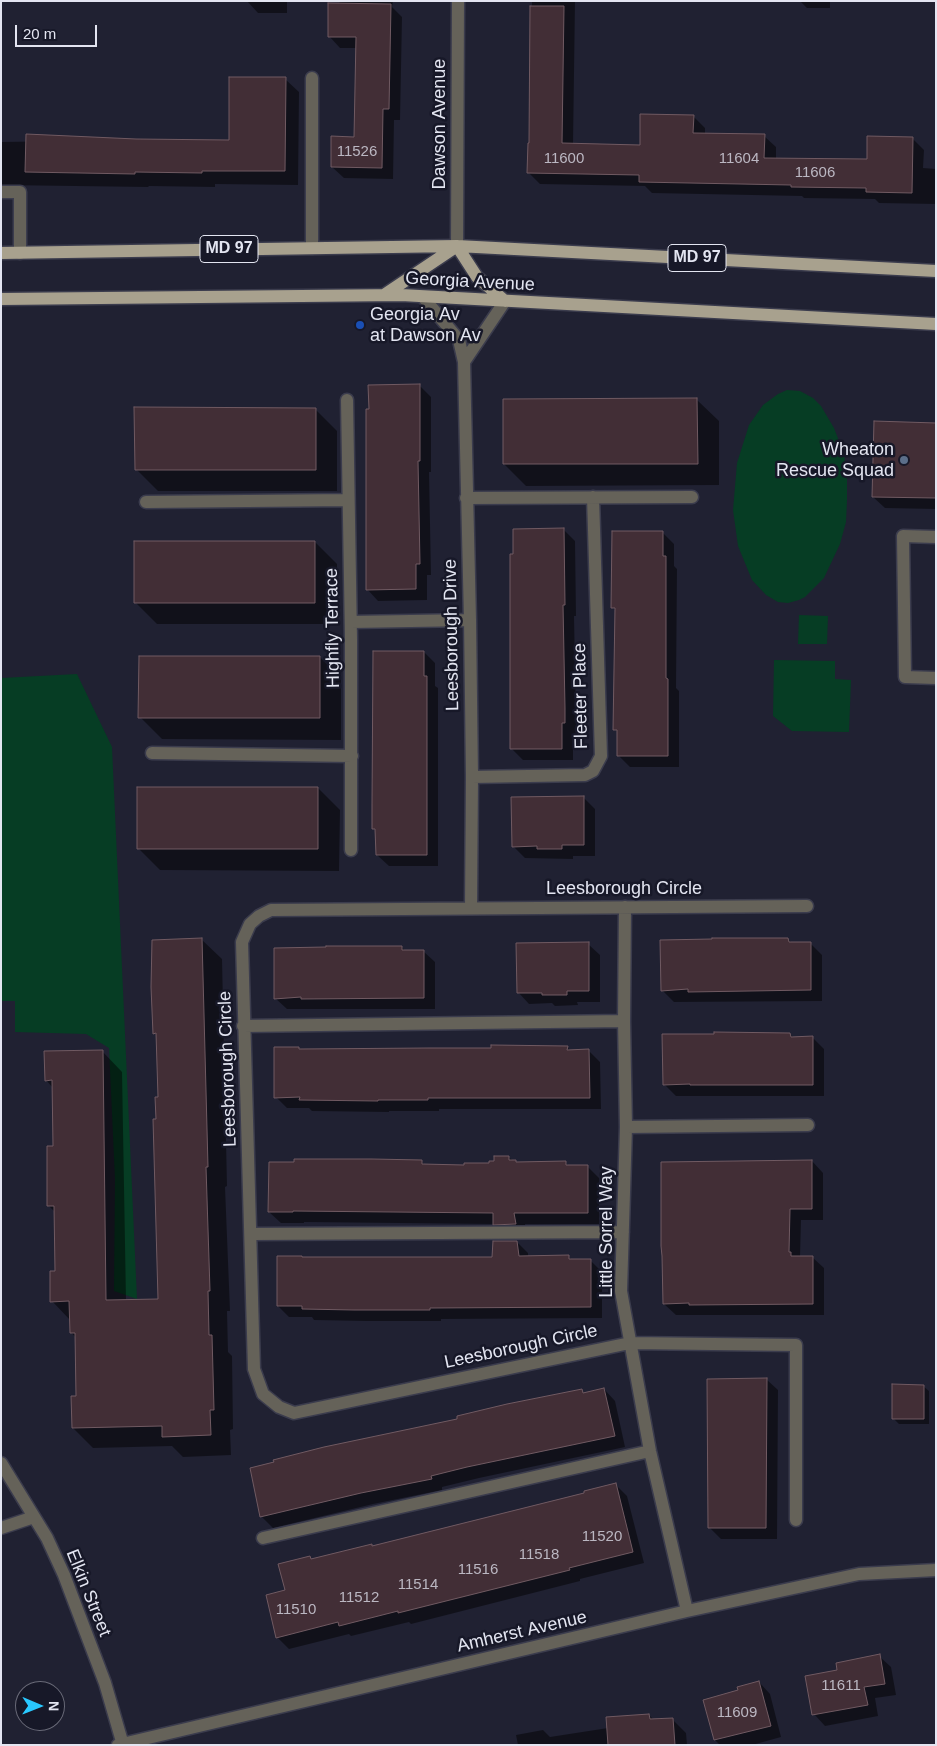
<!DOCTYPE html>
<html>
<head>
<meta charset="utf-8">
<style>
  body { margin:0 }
  #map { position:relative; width:937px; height:1746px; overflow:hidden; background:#202132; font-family:Arial,sans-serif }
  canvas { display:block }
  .frame { position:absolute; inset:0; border:2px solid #e3e5f1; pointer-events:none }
  .north { position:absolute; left:15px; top:1681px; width:50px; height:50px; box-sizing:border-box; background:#171828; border:1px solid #696a78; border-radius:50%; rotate:91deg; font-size:14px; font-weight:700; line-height:20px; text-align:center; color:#e3e5f1 }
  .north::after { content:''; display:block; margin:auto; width:18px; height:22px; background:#29c8ff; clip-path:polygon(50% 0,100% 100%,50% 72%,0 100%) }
  .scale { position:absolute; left:15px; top:25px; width:82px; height:22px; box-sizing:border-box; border:2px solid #e3e5f1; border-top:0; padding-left:6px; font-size:15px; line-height:18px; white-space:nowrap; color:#e3e5f1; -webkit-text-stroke:4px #171828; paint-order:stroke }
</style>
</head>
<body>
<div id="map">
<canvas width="937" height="1746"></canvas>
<div class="frame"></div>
<div class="north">N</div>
<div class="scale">20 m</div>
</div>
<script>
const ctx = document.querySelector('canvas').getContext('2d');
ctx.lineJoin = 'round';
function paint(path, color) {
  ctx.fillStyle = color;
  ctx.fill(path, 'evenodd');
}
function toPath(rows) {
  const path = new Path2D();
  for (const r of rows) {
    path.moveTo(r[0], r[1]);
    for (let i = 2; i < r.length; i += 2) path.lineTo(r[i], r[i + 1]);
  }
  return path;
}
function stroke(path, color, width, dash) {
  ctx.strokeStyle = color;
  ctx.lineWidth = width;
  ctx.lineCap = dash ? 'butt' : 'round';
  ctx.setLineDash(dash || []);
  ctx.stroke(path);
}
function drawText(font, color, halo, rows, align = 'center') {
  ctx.font = font + ' Arial,sans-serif';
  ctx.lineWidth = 5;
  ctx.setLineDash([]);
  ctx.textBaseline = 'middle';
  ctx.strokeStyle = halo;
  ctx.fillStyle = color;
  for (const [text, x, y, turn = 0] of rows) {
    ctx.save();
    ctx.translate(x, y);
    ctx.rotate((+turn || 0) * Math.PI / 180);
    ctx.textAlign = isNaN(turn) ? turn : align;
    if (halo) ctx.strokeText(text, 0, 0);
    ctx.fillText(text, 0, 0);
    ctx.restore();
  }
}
const green = toPath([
  [787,390,800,391,813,398,821,406,834,428,844,454,847,478,847,500,846,522,840,544,824,578,805,597,799,600,788,603,778,602,766,595,752,580,738,546,733,510,737,463,749,425,763,405,778,394],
  [799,615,828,616,827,644,798,644],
  [774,660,835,661,835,679,851,680,849,732,792,731,773,716],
  [77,674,112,747,137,1299,114,1291,115,1179,109,1048,86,1034,15,1032,15,1001,1,1001,1,678]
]);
const shadow = toPath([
  [247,1,287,1,287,13,258,13],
  [340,1,393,1,392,7,402,17,400,120,394,120,393,179,344,178,332,167,356,138,357,48,340,48,329,36],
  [532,1,575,1,573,145,641,146,693,116,705,128,705,135,764,136,776,147,776,159,868,161,912,138,924,150,923,168,936,169,936,204,879,203,875,199,804,198,802,196,652,193,645,186,540,184,529,173],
  [800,1,830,1,830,8,807,8],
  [285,79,299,92,298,185,215,184,215,187,149,186,148,187,1,185,1,142,136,140,230,142],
  [419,385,431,397,431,472,429,472,431,575,427,575,427,600,378,601,367,589],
  [697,400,719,421,719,485,526,486,504,464],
  [315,409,337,431,337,491,158,491,136,469],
  [936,424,936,509,885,508,873,497],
  [564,530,575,541,576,616,574,616,576,720,576,734,573,735,573,760,523,760,512,749,514,555],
  [663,533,674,544,674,566,677,569,676,688,679,691,679,767,630,767,618,755,618,733,615,729,616,611,612,607],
  [315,542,337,564,336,624,157,624,135,602],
  [424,652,435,663,435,686,438,688,438,866,389,866,377,855,377,832,374,829],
  [320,657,341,679,341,740,162,739,140,717],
  [318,788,340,810,339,871,160,870,138,848],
  [583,797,595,809,595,856,573,856,573,859,525,858,513,846],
  [201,939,222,959,227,1186,225,1187,230,1311,227,1311,228,1352,232,1356,233,1429,230,1430,231,1455,183,1457,172,1446,93,1448,73,1428,78,1397,76,1338,71,1332,70,1320,52,1301,56,1272,56,1213,49,1206,54,1147,53,1088,46,1080,102,1051,122,1072,126,1301,160,1300,157,1120,159,1098,158,1036,154,1033],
  [788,939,792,943,810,943,822,955,822,1001,674,1002,662,990],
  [588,944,600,955,600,1002,577,1002,578,1005,555,1006,552,1003,529,1004,518,992],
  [402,947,405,951,423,951,435,962,435,1009,287,1009,275,998],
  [790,1034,794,1038,812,1037,824,1049,824,1096,676,1096,664,1084],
  [567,1047,571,1051,589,1051,600,1062,601,1109,439,1109,439,1111,389,1111,389,1112,312,1111,309,1108,287,1108,276,1097,299,1048,300,1050,428,1050],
  [508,1157,517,1163,565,1162,569,1166,587,1166,599,1178,599,1224,525,1224,526,1235,506,1236,494,1224,304,1222,304,1223,281,1223,269,1212,422,1162,425,1165,466,1166,491,1164],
  [812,1161,823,1173,823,1220,801,1220,800,1257,812,1257,824,1268,824,1315,676,1315,664,1304],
  [517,1242,528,1253,528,1257,568,1256,572,1260,590,1260,602,1272,602,1318,441,1319,441,1321,366,1321,314,1320,312,1317,289,1317,278,1306,494,1258],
  [766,1379,778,1390,777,1539,721,1539,710,1528],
  [923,1386,929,1391,929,1424,899,1424,893,1418],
  [604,1389,615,1401,625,1447,479,1478,442,1487,442,1490,373,1504,273,1528,261,1516,458,1420,581,1390,585,1394],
  [615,1484,627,1496,644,1563,580,1579,580,1581,411,1624,409,1622,351,1636,349,1634,289,1649,277,1637,286,1591,309,1557,312,1560,372,1545,373,1547,586,1494],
  [879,1656,891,1667,896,1695,875,1698,878,1716,825,1726,814,1714,838,1671],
  [759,1682,770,1694,781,1737,752,1745,720,1745,715,1740,705,1700,740,1691],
  [649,1715,654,1720,672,1719,686,1733,687,1745,518,1745,516,1735,543,1730,550,1737,608,1728]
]);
const building = toPath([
  [328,3,391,4,389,109,383,109,382,168,331,167,331,136,354,137,356,37,328,37,328,3],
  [530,6,564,6,562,143,640,145,640,114,694,115,693,133,765,134,764,158,867,159,867,136,913,137,912,193,866,192,866,188,791,187,791,185,639,182,639,175,527,173,528,143,529,143,530,6],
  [229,77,286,77,285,171,202,171,202,173,135,172,135,174,25,172,26,134,136,139,229,140,229,77],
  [420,384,420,461,418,461,420,564,416,564,416,589,366,590,366,409,369,409,368,385,420,384],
  [697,398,698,464,503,464,503,399,697,398],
  [134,407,316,408,316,470,135,470,134,407],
  [874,421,936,423,936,498,872,497,874,421],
  [564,528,565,605,563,605,565,708,565,723,562,723,562,749,510,749,510,554,513,554,513,529,564,528],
  [612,531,663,531,663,556,666,556,666,678,668,679,668,756,617,756,617,730,613,730,615,608,611,608,612,531],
  [134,541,315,541,315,603,134,603,134,541],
  [373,651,424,651,424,676,427,676,427,855,376,855,375,829,372,829,372,804,373,651],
  [139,656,320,656,320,718,138,718,139,656],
  [137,787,318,787,318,849,137,849,137,787],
  [584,796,584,845,562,845,562,849,537,849,537,846,512,847,511,797,584,796],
  [202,938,208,1167,206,1167,210,1291,208,1291,209,1335,212,1335,214,1410,210,1410,211,1435,162,1437,162,1426,72,1428,71,1396,76,1396,75,1333,70,1333,69,1301,50,1302,50,1271,55,1271,54,1206,47,1206,47,1146,53,1146,52,1080,45,1081,44,1051,103,1050,106,1300,158,1299,153,1119,156,1119,155,1097,158,1097,156,1033,153,1034,151,987,152,940,202,938],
  [712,938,788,938,789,942,811,942,811,990,688,992,688,989,661,991,660,940,712,939,712,938],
  [589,942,589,991,567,991,567,995,542,995,542,993,517,993,516,943,589,942],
  [326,946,402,946,402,950,424,950,424,998,301,999,301,997,274,999,274,948,326,947,326,946],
  [714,1032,790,1033,791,1037,813,1036,813,1085,690,1085,690,1084,663,1085,662,1034,714,1034,714,1032],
  [491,1045,568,1046,567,1050,589,1049,590,1098,428,1098,428,1100,378,1100,378,1101,299,1100,300,1097,274,1098,274,1047,299,1047,299,1049,428,1048,491,1048,491,1045],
  [494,1156,509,1156,509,1160,516,1160,516,1162,566,1161,566,1165,588,1165,588,1213,514,1213,516,1224,493,1225,493,1213,293,1211,293,1212,268,1212,269,1162,294,1162,294,1159,372,1159,422,1160,422,1164,464,1165,464,1163,489,1163,489,1161,494,1161,494,1156],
  [812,1160,812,1209,790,1209,789,1252,791,1252,791,1256,813,1256,813,1304,689,1305,689,1303,663,1304,662,1256,661,1246,661,1162,812,1160],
  [493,1241,517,1241,519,1256,569,1255,569,1259,591,1259,591,1307,430,1308,430,1310,354,1310,302,1309,302,1306,277,1306,277,1256,302,1256,302,1257,492,1257,493,1241],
  [767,1378,766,1528,708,1528,707,1379,767,1378],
  [892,1384,924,1385,924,1419,892,1419,892,1384],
  [604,1388,615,1436,467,1467,431,1476,432,1479,361,1493,260,1517,250,1468,274,1462,273,1460,324,1447,457,1419,457,1416,507,1404,582,1389,583,1393,604,1388],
  [616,1483,633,1552,569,1568,570,1570,398,1613,398,1611,339,1626,338,1622,276,1638,266,1595,285,1590,278,1564,310,1556,311,1559,372,1544,372,1546,584,1493,584,1491,616,1483],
  [880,1654,885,1684,864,1687,868,1705,812,1715,805,1676,837,1670,836,1663,880,1654],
  [759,1681,771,1726,714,1740,703,1700,738,1690,737,1687,759,1681],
  [649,1714,650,1719,673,1718,675,1745,608,1745,606,1717,649,1714]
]);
const minor = toPath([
  [1,192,20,192,20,253],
  [457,246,458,1],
  [312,248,312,78],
  [423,297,459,340,464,362,470,620,472,777,471,907],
  [464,362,505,301],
  [347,400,351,639,351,850],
  [466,498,692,497],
  [146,502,348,500],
  [936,537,903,536,905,677,936,678],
  [351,622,470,620],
  [152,753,352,756],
  [472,777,585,775,593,771,601,756,593,497],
  [625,907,624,1021,626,1127,621,1291,650,1451,687,1611],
  [243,1026,624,1021],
  [626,1127,808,1125],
  [251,1234,623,1232],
  [1,1463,47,1538,64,1575,105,1683,123,1745],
  [796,1520,796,1345,630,1343,294,1413,279,1407,263,1394,254,1369,242,942,250,924,259,916,271,910,807,906],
  [1,1528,34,1517],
  [263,1538,650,1451],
  [118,1745,687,1611,859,1574,936,1570]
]);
const major = toPath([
  [457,246,477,277,505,301],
  [1,253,457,246,936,271],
  [384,295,457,246],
  [1,299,401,295,936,324]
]);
const markers = [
  [360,325,5,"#1a4fb4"],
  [904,460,5,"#5c6f8a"]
];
const numberNames = [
  ["11526",357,152],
  ["11600",564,159],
  ["11604",739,159],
  ["11606",815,173],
  ["11520",602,1537],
  ["11518",539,1555],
  ["11516",478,1570],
  ["11514",418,1585],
  ["11512",359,1598],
  ["11510",296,1610],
  ["11611",841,1686],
  ["11609",737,1713]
];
const shields = [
  [229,249,58],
  [697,258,58]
];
const shieldNames = [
  ["MD 97",229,249],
  ["MD 97",697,258]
];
const streetNames = [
  ["Dawson Avenue",440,124,-90],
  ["Georgia Avenue",470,282,3],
  ["Highfly Terrace",333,628,-91],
  ["Leesborough Drive",452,635,-91],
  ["Fleeter Place",581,696,-91],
  ["Leesborough Circle",624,889],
  ["Leesborough Circle",228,1069,-92],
  ["Little Sorrel Way",607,1232,-90],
  ["Leesborough Circle",521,1347,-12],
  ["Elkin Street",88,1593,68],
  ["Amherst Avenue",522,1632,-13]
];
const poiNames = [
  ["Georgia Av",370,315],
  ["at Dawson Av",370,336],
  ["Wheaton",894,450,"right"],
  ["Rescue Squad",894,471,"right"]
];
paint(green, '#063d24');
paint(shadow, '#0007');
paint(building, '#422e36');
stroke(building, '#705a62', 1);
stroke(minor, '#3b3c4d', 15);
stroke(major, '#3b3c4d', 15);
stroke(minor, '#656259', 12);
stroke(major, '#a8a18e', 12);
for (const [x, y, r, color] of markers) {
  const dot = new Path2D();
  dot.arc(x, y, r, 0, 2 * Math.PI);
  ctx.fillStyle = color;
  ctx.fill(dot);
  stroke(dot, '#171828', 2);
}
drawText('15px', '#bbb7c2', null, numberNames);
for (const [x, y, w] of shields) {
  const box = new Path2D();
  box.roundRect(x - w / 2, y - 13.5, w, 27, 4);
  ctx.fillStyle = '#171828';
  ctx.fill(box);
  stroke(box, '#e3e5f1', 1);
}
drawText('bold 16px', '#e3e5f1', null, shieldNames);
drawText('18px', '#e3e5f1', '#171828', streetNames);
drawText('18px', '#e3e5f1', '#171828', poiNames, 'left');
</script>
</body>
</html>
